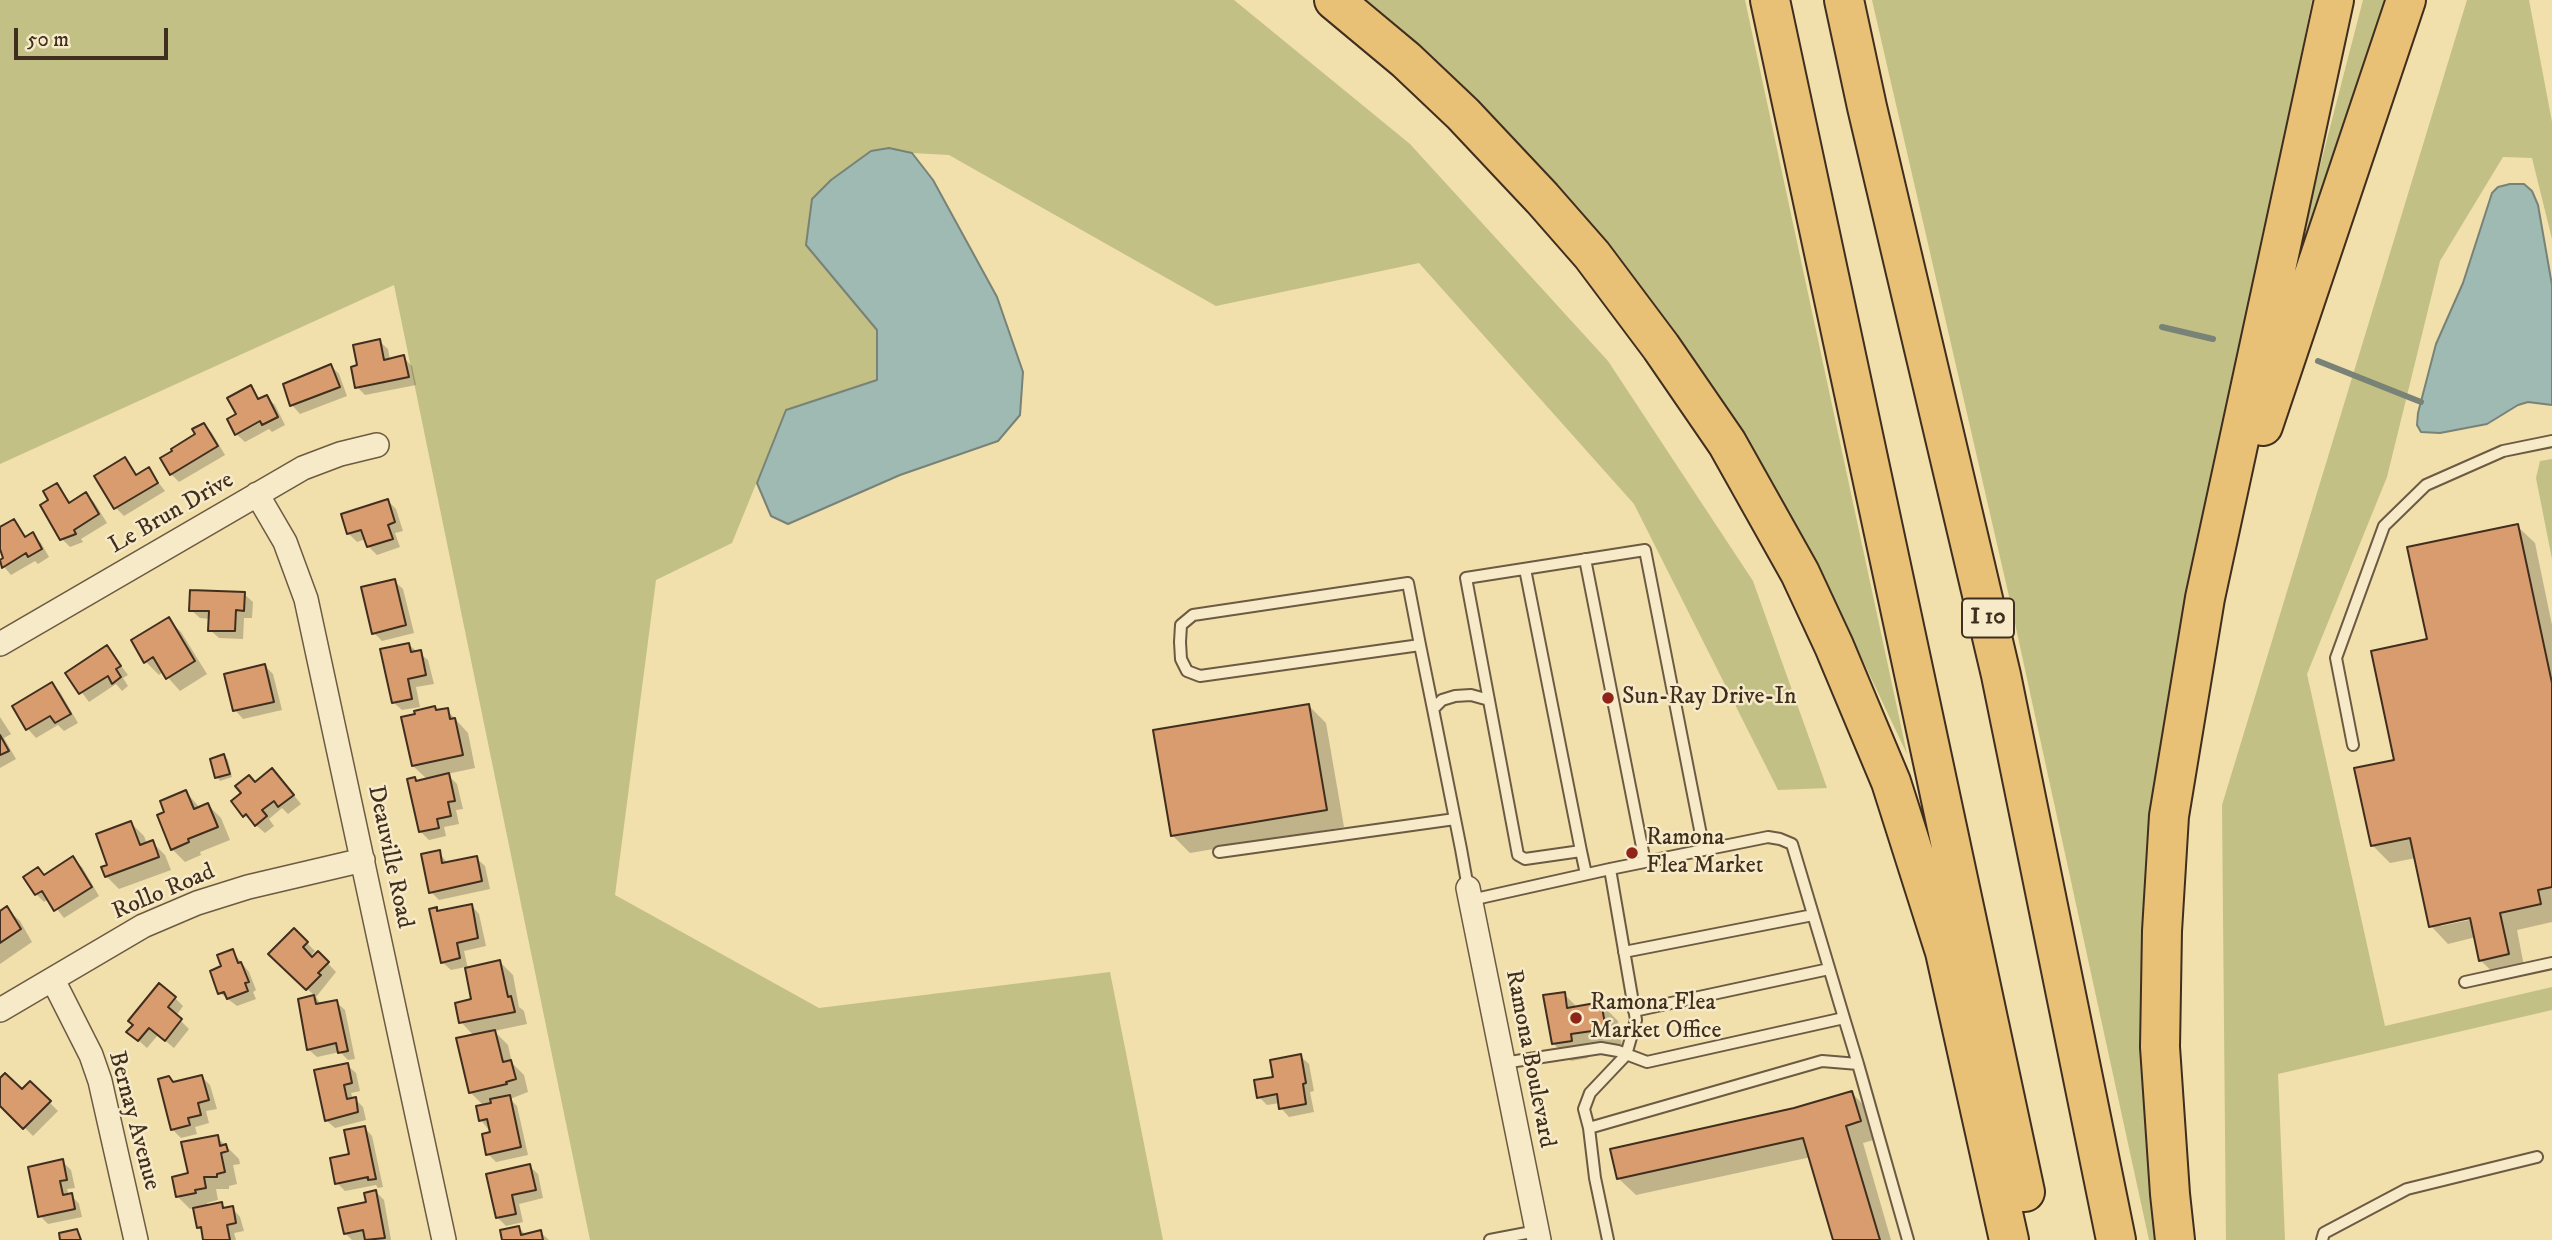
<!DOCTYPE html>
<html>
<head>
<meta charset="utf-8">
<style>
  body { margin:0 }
  #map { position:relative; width:2552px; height:1240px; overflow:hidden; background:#f1dfac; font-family:"IM FELL DW Pica",serif }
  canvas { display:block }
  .scale { position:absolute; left:14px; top:28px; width:154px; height:32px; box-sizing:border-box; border:4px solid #402e1e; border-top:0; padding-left:9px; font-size:21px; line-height:24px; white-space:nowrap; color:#402e1e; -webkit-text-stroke:5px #f6eac9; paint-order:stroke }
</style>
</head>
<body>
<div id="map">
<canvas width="2552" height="1240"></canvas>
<div class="scale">50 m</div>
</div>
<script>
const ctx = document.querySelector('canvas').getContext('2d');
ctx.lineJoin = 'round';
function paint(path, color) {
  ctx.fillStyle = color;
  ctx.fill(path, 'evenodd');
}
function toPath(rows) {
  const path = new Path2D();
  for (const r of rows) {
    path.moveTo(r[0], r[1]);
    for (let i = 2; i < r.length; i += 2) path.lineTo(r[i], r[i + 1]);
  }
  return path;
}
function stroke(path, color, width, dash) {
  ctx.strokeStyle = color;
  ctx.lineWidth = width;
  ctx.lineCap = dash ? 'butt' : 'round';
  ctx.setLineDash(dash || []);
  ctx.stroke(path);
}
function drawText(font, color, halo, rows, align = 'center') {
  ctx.font = font + ' "IM FELL DW Pica",serif';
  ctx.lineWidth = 5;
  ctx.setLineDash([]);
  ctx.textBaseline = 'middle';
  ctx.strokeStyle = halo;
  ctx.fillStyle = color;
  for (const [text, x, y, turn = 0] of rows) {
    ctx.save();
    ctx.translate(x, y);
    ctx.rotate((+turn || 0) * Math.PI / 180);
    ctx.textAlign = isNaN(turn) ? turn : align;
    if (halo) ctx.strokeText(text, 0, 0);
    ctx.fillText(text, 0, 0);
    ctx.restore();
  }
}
const green = toPath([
  [0,0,1234,0,1410,144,1608,361,1753,581,1827,788,1778,790,1634,504,1419,263,1216,306,949,155,912,153,889,148,806,245,877,330,877,380,786,410,732,543,656,580,615,895,819,1008,1110,972,1163,1240,590,1240,394,285,0,464],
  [1358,0,1745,0,1907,754,1820,570,1771,484],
  [1872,0,2312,0,2239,369,2193,576,2162,1240,2149,1240,2011,605],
  [2363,0,2400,0,2376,71,2290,282],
  [2467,0,2529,0,2552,122,2552,239,2532,158,2503,157,2440,261,2387,477,2307,674,2385,1026,2552,987,2552,1010,2278,1074,2285,1240,2226,1240,2222,805],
  [2552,459,2552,559,2536,478,2540,461]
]);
const water = toPath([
  [889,148,912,153,933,180,997,297,1023,372,1020,415,998,441,900,475,788,524,771,516,757,483,786,410,877,380,877,330,806,245,812,199,831,180,871,151,889,148],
  [2510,184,2524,184,2532,191,2538,205,2552,285,2552,405,2528,402,2518,405,2487,424,2440,433,2421,432,2417,425,2418,413,2436,344,2463,283,2492,193,2498,187,2510,184]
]);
const shadow = toPath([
  [379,341,388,349,390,360,403,357,412,366,416,385,365,395,357,387,360,366],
  [331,366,339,374,347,396,300,414,292,405,285,385],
  [250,387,261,400,266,397,275,405,285,425,272,432,269,429,245,442,236,434,238,415],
  [204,425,212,433,225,455,179,482,171,474],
  [124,459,138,476,148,469,165,491,124,516,116,508],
  [56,485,71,503,86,494,94,502,107,523,81,539,83,542,70,547,62,539,50,500],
  [388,501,396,509,403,531,395,533,400,547,377,555,368,546,366,539,357,542,349,534,343,515],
  [14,521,27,538,32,534,41,543,49,557,38,564,35,561,11,575,0,562,6,559,0,548,0,530],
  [2517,526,2535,543,2552,625,2552,922,2517,930,2525,971,2498,977,2480,960,2476,937,2448,944,2431,926,2416,858,2390,863,2373,846,2429,640],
  [2478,915,2479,918,2441,926,2441,923],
  [394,581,403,589,414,633,382,641,374,633],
  [244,594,253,602,252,618,244,618,243,639,219,638,210,630,211,619,200,618,191,610],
  [168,619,181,632,207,674,180,691,163,672,159,675,146,662],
  [409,645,428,660,434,684,416,687,420,707,402,710,393,702],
  [107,647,128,675,123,678,128,686,122,691,116,684,89,702,68,674],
  [265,666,273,674,282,710,243,719,235,710],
  [51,684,60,692,78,723,64,731,58,725,36,738,28,729,14,706],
  [1309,706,1326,723,1344,827,1190,853,1173,836],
  [447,710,468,733,475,768,447,774,457,784,463,809,456,810,459,824,444,827,446,836,429,840,420,831,415,779,418,782,428,780,413,766,438,712],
  [0,717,11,734,4,738,16,759,0,768],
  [224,756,228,760,232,777,220,781,217,777],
  [280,778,301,804,288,814,282,808,269,819,274,826,265,833,244,815],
  [186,792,200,808,208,805,221,818,230,840,200,852,201,855,185,862,172,849,166,813],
  [131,823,144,836,147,844,152,842,165,855,171,870,119,889,106,876],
  [439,852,448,864,476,858,485,866,490,889,439,900,431,892],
  [73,859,82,867,99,896,64,918,49,899,44,902,36,894,38,869,45,876],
  [471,905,479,914,486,946,464,951,468,969,500,962,513,975,519,1007,524,1011,527,1024,494,1031,508,1045,512,1063,524,1075,528,1092,510,1099,517,1106,528,1155,496,1162,488,1154,492,1134,481,1120,484,1106,470,1092,474,1036,461,1022,473,1001,466,967,451,970,442,962,436,909,439,912],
  [7,909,20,921,32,942,0,964,0,913],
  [294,930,315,951,307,960,309,962,318,953,336,972,316,997,278,962],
  [232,951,249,972,256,990,253,992,256,999,237,1006,220,993,224,967],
  [1564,994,1578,1008,1601,1004,1618,1021,1622,1046,1587,1051,1588,1058,1571,1061,1553,1043],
  [316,997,321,1005,336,1002,345,1010,355,1059,348,1060,340,1052,317,1057,308,1049,300,1000],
  [175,998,183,1006,176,1016,189,1029,174,1048,158,1035,147,1048,129,1032],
  [1300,1056,1309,1064,1314,1091,1310,1092,1314,1112,1289,1117,1281,1108,1280,1103,1267,1105,1259,1097,1275,1079],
  [347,1065,356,1073,360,1091,351,1093,353,1099,355,1099,363,1107,366,1120,335,1128,326,1120],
  [202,1077,210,1085,217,1109,206,1111,209,1123,195,1127,197,1134,181,1138,172,1129,174,1083],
  [0,1081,22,1092,30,1083,58,1111,33,1136,0,1103],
  [1852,1093,1869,1111,1877,1139,1863,1143,1891,1240,1835,1240,1811,1157,1636,1195,1618,1178,1795,1110],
  [364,1127,372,1136,383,1187,378,1188,376,1185,345,1191,337,1183],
  [217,1137,239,1159,240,1164,233,1165,237,1184,229,1186,229,1189,216,1189,218,1200,207,1203,208,1207,221,1204,227,1209,232,1208,240,1217,244,1231,234,1233,236,1240,205,1240,203,1232,199,1227,195,1208,190,1209,177,1196],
  [62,1161,71,1170,75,1188,67,1189,69,1196,71,1195,79,1204,82,1217,48,1224,40,1216],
  [529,1166,538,1174,543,1198,519,1204,523,1222,506,1226,497,1217],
  [376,1192,384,1200,391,1240,352,1240,345,1233],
  [518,1227,526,1235,540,1232,549,1240,504,1240]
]);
const stream = toPath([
  [2162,327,2213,339],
  [2318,361,2421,402]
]);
const building = toPath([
  [380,339,384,360,404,355,409,377,355,388,351,367,357,365,353,345,380,339],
  [331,364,340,387,290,406,283,384,331,364],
  [251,385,258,399,267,395,278,417,262,425,260,421,235,435,227,419,236,414,227,398,251,385],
  [204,423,218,446,170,475,160,458,172,451,171,449,195,434,192,429,204,423],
  [125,457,136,475,149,467,158,483,114,509,94,476,125,457],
  [57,483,69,503,86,492,99,514,74,530,76,534,60,540,40,505,48,500,43,491,57,483],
  [388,499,395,522,388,525,393,539,367,547,361,530,347,534,341,514,388,499],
  [14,519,25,537,33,532,42,549,28,557,26,553,2,568,0,560,3,558,0,549,0,527,14,519],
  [2518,524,2552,683,2552,887,2538,890,2541,904,2500,913,2509,954,2479,961,2470,918,2429,927,2410,838,2371,846,2354,768,2394,760,2371,651,2427,639,2407,547,2518,524],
  [395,579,406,625,372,634,361,587,395,579],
  [190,590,245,592,244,611,236,610,235,631,208,631,209,611,189,611,190,590],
  [169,617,195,661,166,679,153,657,144,663,131,640,169,617],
  [409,643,411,652,421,650,426,675,408,679,412,699,392,703,380,649,409,643],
  [107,645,121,666,116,669,121,677,112,684,108,676,79,694,65,673,107,645],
  [265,664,274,702,233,711,224,674,265,664],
  [52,682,71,714,55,723,50,716,26,730,12,706,52,682],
  [1309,704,1327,810,1171,836,1153,730,1309,704],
  [435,706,436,710,448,708,450,719,455,718,463,755,412,766,401,717,415,714,414,711,435,706],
  [0,735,9,751,0,755,0,735],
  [224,754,230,774,215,778,210,759,224,754],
  [272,768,294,795,278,807,274,801,262,810,267,816,255,826,246,814,243,817,231,801,241,793,235,786,249,775,255,782,272,768],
  [449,773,455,801,448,802,451,816,437,819,439,828,419,832,407,779,415,777,416,781,449,773],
  [186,790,194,809,208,803,218,827,188,839,189,842,171,850,157,815,164,812,160,801,186,790],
  [131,821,140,845,153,840,159,857,105,877,101,867,107,865,96,834,131,821],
  [440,850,442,863,477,856,482,881,429,893,421,854,440,850],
  [73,856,92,887,54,911,42,891,35,895,23,877,38,867,44,875,73,856],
  [472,904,478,938,457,943,460,958,441,963,429,909,437,907,437,911,472,904],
  [7,906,21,929,0,943,0,911,7,906],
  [294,928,308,942,303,947,312,957,318,951,329,962,318,973,321,975,306,990,268,954,294,928],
  [233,949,238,963,241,962,249,982,245,983,248,991,227,999,224,992,218,994,210,971,221,966,217,955,233,949],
  [500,960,508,997,511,996,515,1012,459,1023,455,1003,471,999,465,968,500,960],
  [159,983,176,997,168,1007,182,1019,165,1041,149,1028,138,1041,126,1032,133,1025,128,1021,159,983],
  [1565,992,1567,1008,1601,1002,1606,1029,1571,1034,1572,1041,1552,1044,1543,995,1565,992],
  [314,995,316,1004,337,1000,348,1051,338,1053,336,1043,307,1050,298,999,314,995],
  [495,1030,503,1062,511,1060,516,1079,506,1082,507,1084,469,1093,456,1038,495,1030],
  [1301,1054,1306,1083,1303,1084,1306,1104,1279,1109,1277,1094,1257,1098,1254,1080,1273,1077,1270,1060,1301,1054],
  [348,1063,352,1083,344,1085,347,1099,356,1097,358,1112,325,1121,314,1070,348,1063],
  [5,1073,22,1089,30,1081,51,1101,23,1129,0,1106,0,1078,5,1073],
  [202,1075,209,1100,198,1103,201,1115,188,1118,190,1125,171,1130,158,1079,169,1076,173,1082,202,1075],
  [1852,1091,1861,1121,1846,1126,1880,1240,1833,1240,1803,1138,1617,1179,1610,1149,1794,1108,1852,1091],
  [510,1095,521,1147,486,1155,482,1134,490,1132,487,1119,479,1121,476,1106,491,1103,490,1099,510,1095],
  [365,1126,376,1179,368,1180,368,1177,335,1184,330,1158,349,1154,344,1130,365,1126],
  [218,1135,220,1146,226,1144,228,1151,221,1153,225,1172,217,1174,217,1177,204,1177,206,1188,195,1190,196,1193,176,1197,172,1177,188,1173,181,1142,218,1135],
  [63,1159,67,1180,60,1181,63,1195,72,1193,75,1209,38,1217,28,1167,63,1159],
  [530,1164,536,1190,512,1195,516,1214,496,1218,486,1174,530,1164],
  [376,1190,385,1238,365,1240,363,1230,344,1234,338,1208,366,1202,364,1193,376,1190],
  [222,1202,223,1208,233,1206,236,1223,227,1225,230,1240,203,1240,201,1227,197,1228,193,1208,222,1202],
  [519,1226,521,1235,541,1230,543,1240,502,1240,500,1230,519,1226],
  [77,1229,81,1240,60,1240,59,1233,77,1229]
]);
const lane = toPath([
  [1585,559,1645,862],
  [1525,569,1581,851],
  [1420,645,1200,676,1187,671,1181,659,1180,642,1181,625,1193,615,1408,583,1420,645,1433,709,1461,849,1468,888],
  [1433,709,1442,700,1455,696,1471,695,1489,700],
  [2353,745,2336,658,2384,526,2426,485,2503,451,2552,441],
  [1219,852,1455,819],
  [1586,874,1581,851,1525,859,1518,855,1466,578,1645,550,1704,850],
  [1471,900,1610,869,1768,837,1780,839,1792,844,1844,1018,1647,1062,1618,1051,1601,1048,1503,1063],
  [1624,952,1813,915],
  [2465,982,2552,963],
  [1634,1011,1829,969],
  [1844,1018,1858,1064],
  [1589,1128,1584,1109,1590,1093,1626,1055,1636,1020,1610,869],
  [1490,1240,1537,1231],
  [1608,1240,1595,1178,1589,1128,1822,1061,1858,1064,1908,1240],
  [2322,1240,2324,1233,2407,1189,2537,1157]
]);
const street = toPath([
  [257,494,285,542,306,599,444,1240],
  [0,644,303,468,340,454,377,445],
  [1468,888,1539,1240],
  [53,980,91,1055,100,1081,136,1240],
  [0,1010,143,926,197,903,248,887,363,860]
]);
const highway = toPath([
  [1334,0,1406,60,1463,114,1542,198,1592,255,1661,347,1727,443,1800,573,1834,646,1891,782,1945,952,2009,1240],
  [1770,0,2025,1192],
  [1844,0,1867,107,2001,675,2116,1240],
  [2263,426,2406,0],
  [2175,1240,2170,1194,2160,1047,2162,931,2169,816,2205,598,2334,0]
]);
const markers = [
  [1608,698,7,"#8f2418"],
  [1632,853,7,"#8f2418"],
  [1576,1018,7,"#8f2418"]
];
const shields = [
  [1988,618,52]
];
const shieldNames = [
  ["I 10",1988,618]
];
const streetNames = [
  ["Le Brun Drive",172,514,-30],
  ["Deauville Road",389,857,78],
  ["Rollo Road",164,893,-23],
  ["Ramona Boulevard",1529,1059,79],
  ["Bernay Avenue",133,1121,75]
];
const poiNames = [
  ["Sun-Ray Drive-In",1622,698],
  ["Ramona",1646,839],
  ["Flea Market",1646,867],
  ["Ramona Flea",1590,1004],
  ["Market Office",1590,1032]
];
paint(green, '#c2c084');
paint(water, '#9ebab3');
stroke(water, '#788277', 2);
paint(shadow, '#0003');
stroke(stream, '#788277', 6);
paint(building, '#d89c6f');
stroke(building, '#402e1e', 2);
stroke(lane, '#6c5a42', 14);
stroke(street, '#6c5a42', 26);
stroke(highway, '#402e1e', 42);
stroke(lane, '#f6eac9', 10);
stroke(street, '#f6eac9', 23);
stroke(highway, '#e8c076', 38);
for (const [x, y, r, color] of markers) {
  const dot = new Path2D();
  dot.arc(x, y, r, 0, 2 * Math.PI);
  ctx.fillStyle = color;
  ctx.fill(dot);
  stroke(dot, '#f6eac9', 2.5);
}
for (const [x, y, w] of shields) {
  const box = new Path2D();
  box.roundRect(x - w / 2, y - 19.5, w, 39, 5);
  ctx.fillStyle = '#f6eac9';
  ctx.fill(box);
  stroke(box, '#402e1e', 2);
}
drawText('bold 23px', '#402e1e', null, shieldNames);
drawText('24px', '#402e1e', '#f6eac9', streetNames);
drawText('24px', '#402e1e', '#f6eac9', poiNames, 'left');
</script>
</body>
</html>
